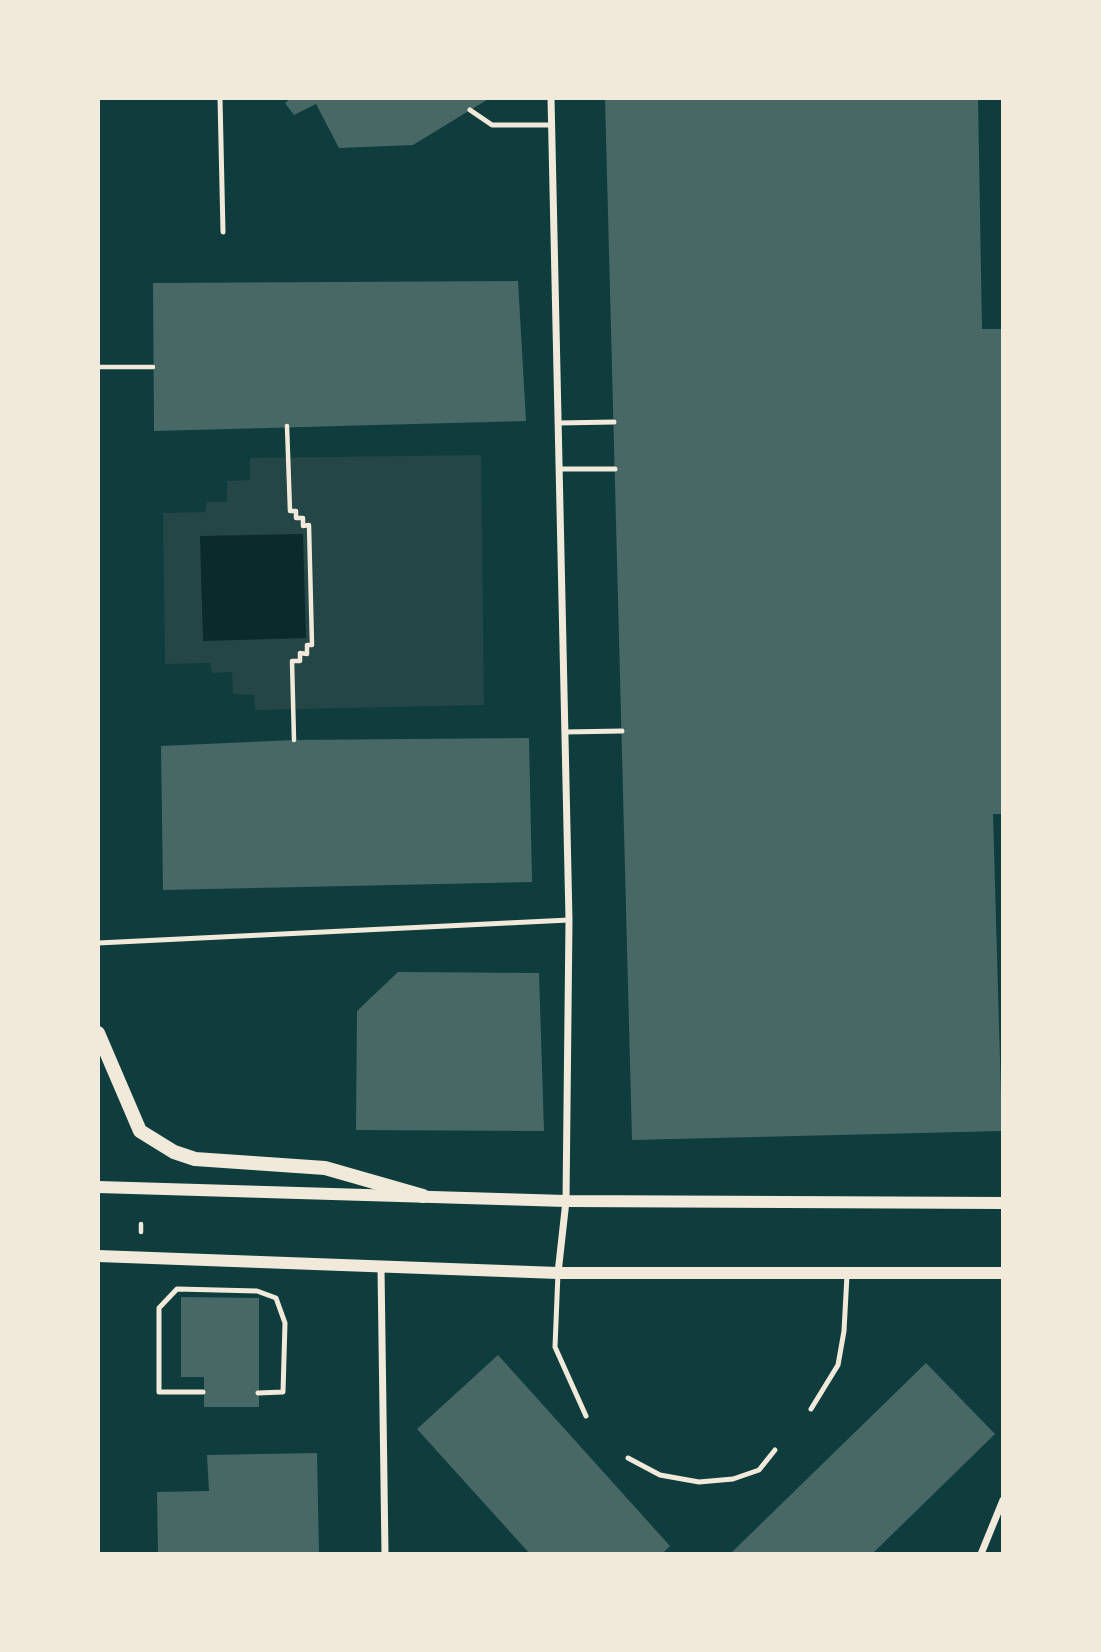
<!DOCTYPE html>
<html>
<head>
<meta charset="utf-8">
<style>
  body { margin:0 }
  #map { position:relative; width:1101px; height:1652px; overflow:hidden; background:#0f3d3e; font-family:"Nunito Sans",sans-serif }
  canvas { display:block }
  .frame { position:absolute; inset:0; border:100px solid #f1e9da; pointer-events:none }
</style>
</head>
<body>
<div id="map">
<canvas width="1101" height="1652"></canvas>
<div class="frame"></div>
</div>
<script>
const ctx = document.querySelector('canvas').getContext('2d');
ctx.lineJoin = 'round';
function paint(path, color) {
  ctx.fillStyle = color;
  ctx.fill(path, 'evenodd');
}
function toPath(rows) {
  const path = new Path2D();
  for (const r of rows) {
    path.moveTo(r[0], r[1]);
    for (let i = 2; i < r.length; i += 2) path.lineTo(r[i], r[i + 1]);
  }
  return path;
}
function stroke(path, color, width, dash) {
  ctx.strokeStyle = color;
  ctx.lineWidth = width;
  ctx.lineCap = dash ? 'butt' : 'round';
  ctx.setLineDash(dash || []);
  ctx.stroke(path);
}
const green = toPath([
  [481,455,484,705,255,710,254,695,233,694,232,672,212,673,210,663,165,664,163,513,205,512,207,502,227,502,227,481,250,480,250,458]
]);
const water = toPath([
  [303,534,306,638,203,641,200,536]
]);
const building = toPath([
  [291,98,490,98,413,145,339,148,316,104,294,115,285,103],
  [605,98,978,98,982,329,1003,329,1003,814,993,814,1002,1131,632,1140],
  [518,281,526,421,154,431,153,283],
  [529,738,532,882,163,890,161,746,294,740],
  [398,972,539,973,544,1131,356,1130,357,1011],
  [181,1297,259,1298,259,1407,204,1407,204,1377,181,1377],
  [498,1355,670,1546,662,1554,530,1554,417,1429],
  [926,1363,995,1434,872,1554,730,1554],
  [317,1453,319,1554,158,1554,157,1492,209,1491,207,1455]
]);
const path = toPath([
  [98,367,153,367],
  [287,426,290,511,296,511,296,518,303,518,303,526,309,525,312,645,307,645,307,654,300,653,300,661,292,661,294,740],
  [141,1232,141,1224]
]);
const service = toPath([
  [220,98,223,232],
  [470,110,492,125,551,125],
  [558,423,614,422],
  [559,469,615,469],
  [565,732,622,731],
  [98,943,569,920],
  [558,1273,555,1347,586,1416],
  [203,1392,159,1392,159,1308,177,1289,257,1291,276,1298,285,1323,283,1392,258,1393],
  [811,1409,838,1365,844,1331,847,1275],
  [628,1458,660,1475,699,1482,733,1479,759,1470,775,1450]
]);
const minor = toPath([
  [551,98,569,920,566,1201,558,1273],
  [381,1268,385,1554],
  [981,1554,1003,1500]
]);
const tertiary = toPath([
  [98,1187,566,1201,1003,1203],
  [98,1256,558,1273,1003,1273]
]);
const secondary = toPath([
  [98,1033,140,1131,174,1152,195,1159,325,1168,423,1196]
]);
paint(green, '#244646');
paint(water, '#0a2a2b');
paint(building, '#486865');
stroke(path, '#f1e9da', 4.5);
stroke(service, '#f1e9da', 5);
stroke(minor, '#f1e9da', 7);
stroke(tertiary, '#f1e9da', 12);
stroke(secondary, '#f1e9da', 14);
</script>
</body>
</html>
